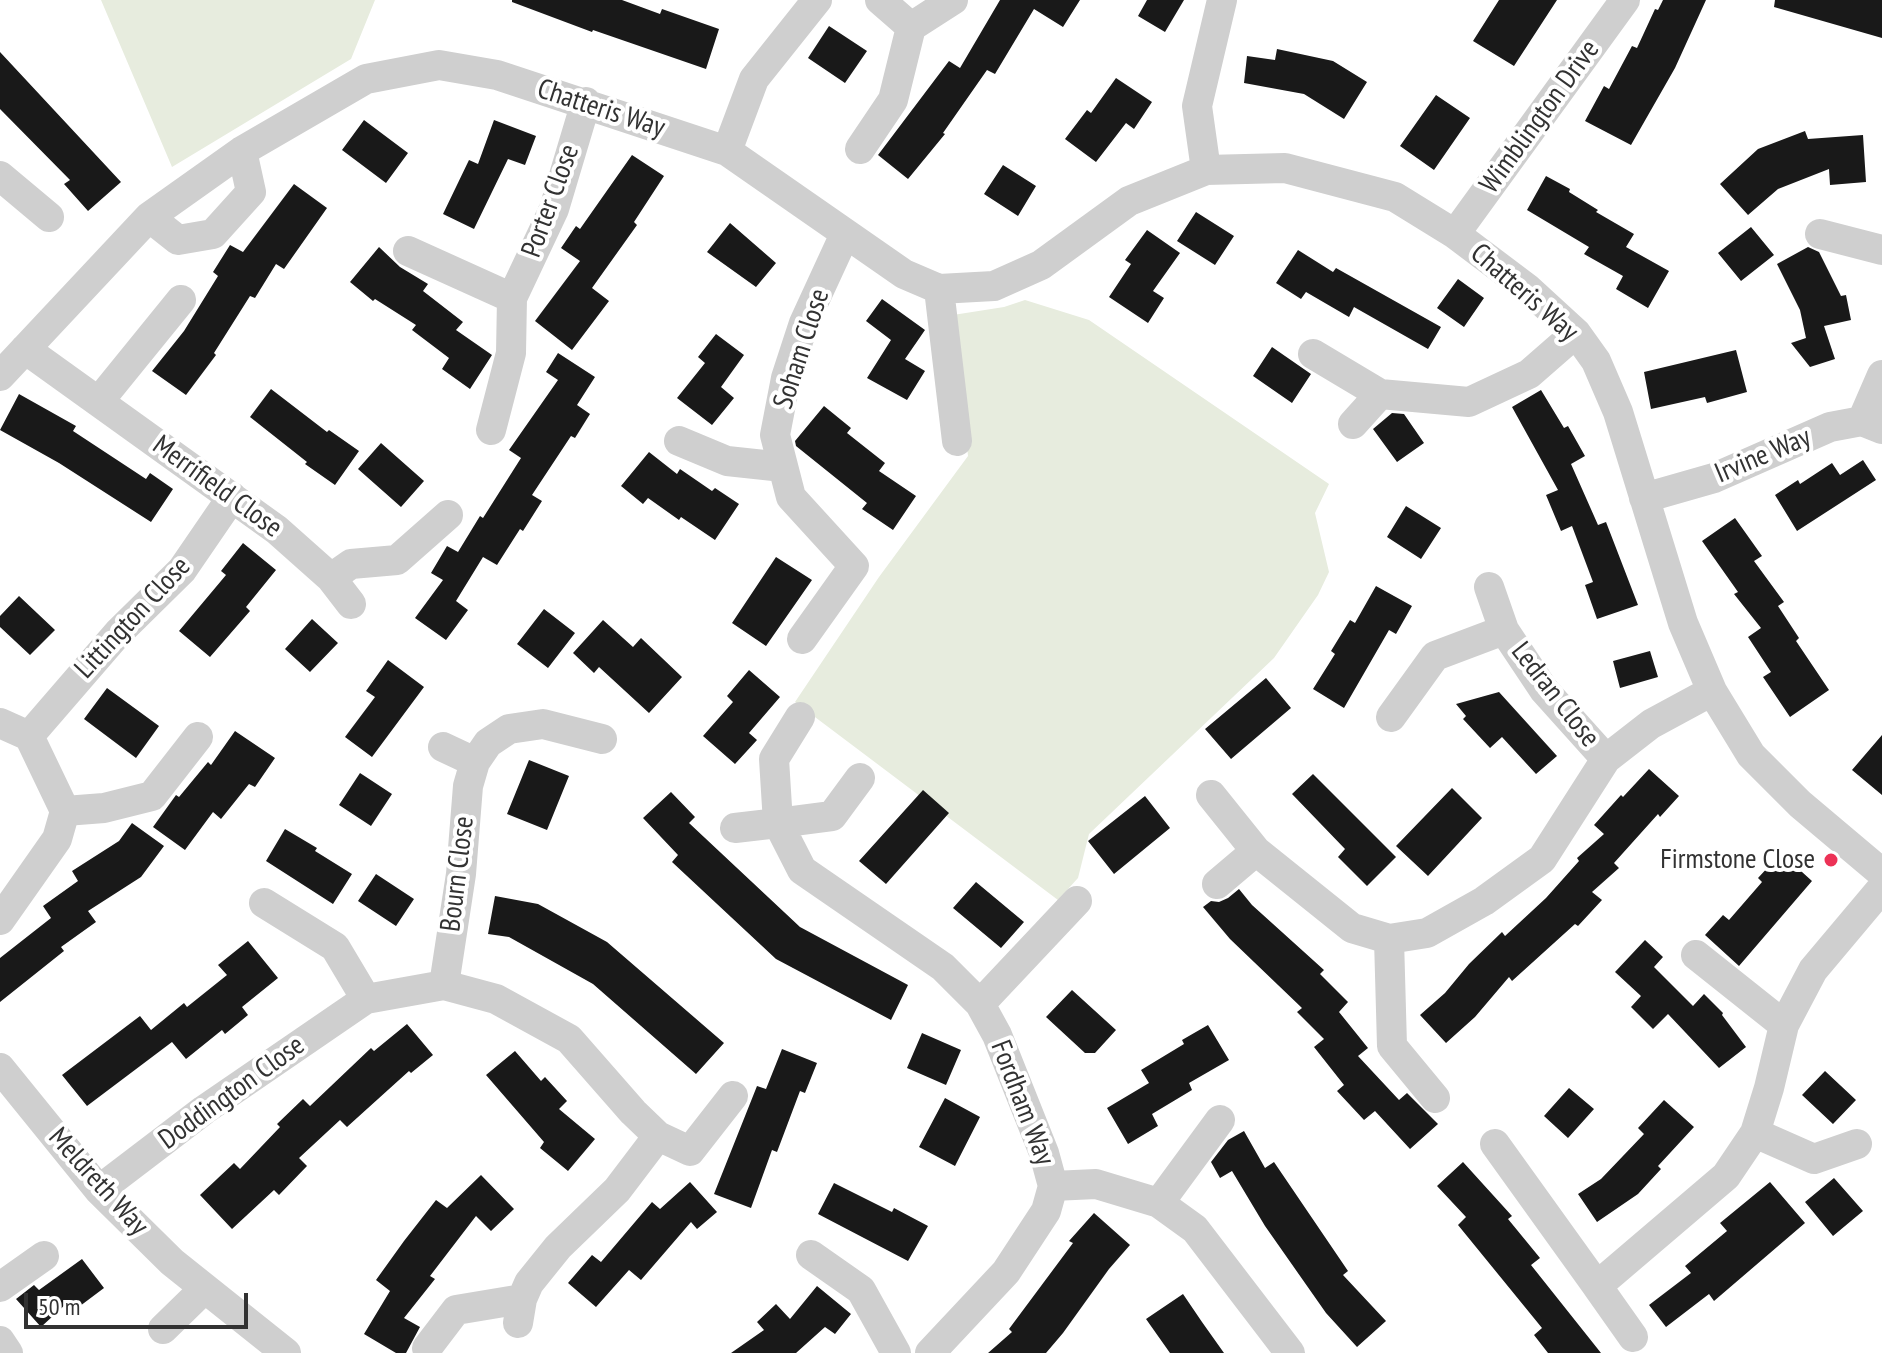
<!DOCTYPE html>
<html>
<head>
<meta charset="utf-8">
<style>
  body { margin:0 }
  #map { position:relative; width:1882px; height:1353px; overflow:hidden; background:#fff; font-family:"PT Sans Narrow",sans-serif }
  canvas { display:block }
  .scale { position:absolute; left:24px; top:1293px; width:224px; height:36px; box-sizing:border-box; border:4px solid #323232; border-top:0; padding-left:10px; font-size:24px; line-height:28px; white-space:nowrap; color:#323232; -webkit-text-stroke:6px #fff; paint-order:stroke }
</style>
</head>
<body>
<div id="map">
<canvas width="1882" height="1353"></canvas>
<div class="scale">50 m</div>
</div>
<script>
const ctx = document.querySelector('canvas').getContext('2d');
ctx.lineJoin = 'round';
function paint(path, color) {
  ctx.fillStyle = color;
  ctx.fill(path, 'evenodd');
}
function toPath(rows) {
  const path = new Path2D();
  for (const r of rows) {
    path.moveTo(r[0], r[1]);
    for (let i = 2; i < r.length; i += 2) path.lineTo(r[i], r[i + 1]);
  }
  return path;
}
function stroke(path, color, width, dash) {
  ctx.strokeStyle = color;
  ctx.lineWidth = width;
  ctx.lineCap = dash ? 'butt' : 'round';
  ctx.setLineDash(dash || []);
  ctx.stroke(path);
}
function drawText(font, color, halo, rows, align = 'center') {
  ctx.font = font + ' "PT Sans Narrow",sans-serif';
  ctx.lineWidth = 8;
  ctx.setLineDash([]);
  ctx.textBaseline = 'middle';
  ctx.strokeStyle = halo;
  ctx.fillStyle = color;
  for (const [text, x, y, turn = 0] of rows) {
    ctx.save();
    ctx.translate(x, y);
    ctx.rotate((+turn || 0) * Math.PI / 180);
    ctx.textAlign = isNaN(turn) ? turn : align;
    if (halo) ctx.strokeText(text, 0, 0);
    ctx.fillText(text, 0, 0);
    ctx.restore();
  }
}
const green = toPath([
  [101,0,375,0,351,59,172,167],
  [1025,300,1089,320,1329,484,1315,513,1329,572,1318,595,1274,658,1089,834,1078,878,1058,900,795,702,879,577,968,456,953,315,1004,307]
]);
const building = toPath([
  [512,0,622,0,660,14,662,9,719,29,706,69,593,30,592,32,512,2],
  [1000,0,1080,0,1063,27,1034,9,995,74,987,70,943,133,945,134,908,179,878,155,949,61,960,68],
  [1147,0,1184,0,1165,32,1138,16],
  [1499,0,1557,0,1514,66,1473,41],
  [1663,0,1706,0,1675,68,1631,145,1585,121,1604,86,1609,89,1632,46,1637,48,1655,9,1658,10],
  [1775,0,1882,0,1882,38,1774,7],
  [829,26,867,51,845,83,808,58],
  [1277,49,1333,61,1367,82,1344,119,1304,94,1244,83,1247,56,1275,60],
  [0,52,121,182,88,211,64,184,70,180,0,109],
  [1116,78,1152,102,1134,129,1126,123,1096,162,1065,139,1087,110,1091,113],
  [1436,95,1470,118,1434,170,1400,146],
  [364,120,408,153,386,183,342,150],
  [494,120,536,136,525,165,508,159,474,229,443,214,469,160,478,164],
  [1805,131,1808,139,1863,135,1866,182,1830,185,1829,169,1778,189,1748,215,1720,184,1758,149],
  [632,155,664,176,634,222,637,225,592,288,609,301,572,350,535,321,580,261,561,248,576,226,580,229],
  [1003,165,1036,186,1018,216,984,194],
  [1546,176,1570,189,1569,192,1598,210,1596,212,1634,234,1626,247,1669,271,1648,308,1616,289,1623,276,1584,254,1589,247,1527,210],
  [294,184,327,208,284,269,276,264,255,298,250,296,214,353,216,355,186,395,152,371,184,331,218,276,213,272,230,245,243,252],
  [1196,212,1234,236,1215,265,1177,241],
  [730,223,776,263,756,287,707,252],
  [1751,227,1774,255,1741,281,1718,253],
  [1147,230,1180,253,1153,291,1164,298,1148,323,1109,297,1131,264,1125,260],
  [379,247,400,267,428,284,423,291,463,322,456,330,492,355,470,389,442,369,449,358,412,330,416,325,375,299,373,301,350,282],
  [1808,247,1819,252,1841,296,1846,295,1851,320,1824,326,1835,359,1810,367,1791,343,1806,338,1800,310,1777,264],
  [1298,250,1333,272,1336,268,1441,327,1428,349,1354,307,1349,317,1306,292,1301,299,1276,283],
  [1458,279,1484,298,1464,327,1437,308],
  [882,299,925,330,905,359,925,371,907,400,867,378,891,340,866,321],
  [716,334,744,355,721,387,734,398,712,425,677,398,705,363,698,357],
  [1272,347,1311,374,1292,403,1253,376],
  [1736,350,1747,392,1707,403,1705,397,1651,409,1644,372],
  [558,353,595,377,577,405,590,414,575,438,571,436,532,495,542,501,523,531,520,529,497,565,483,557,456,601,468,610,446,640,415,618,443,580,431,573,447,546,458,552,480,516,483,518,521,458,509,450,558,380,546,372],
  [271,389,327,432,329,430,359,451,335,485,305,464,307,462,250,417],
  [1541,390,1564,428,1568,426,1585,456,1571,464,1598,525,1606,522,1638,605,1597,619,1585,585,1593,582,1572,526,1561,531,1546,495,1558,490,1512,407],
  [19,394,76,426,73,431,146,479,150,473,173,489,151,522,59,463,0,430],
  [824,406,851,428,847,433,885,463,879,471,916,496,893,530,862,509,867,503,796,446,795,441],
  [1392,413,1404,414,1424,443,1397,462,1373,429],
  [381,443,424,481,401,507,358,469],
  [649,452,677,474,680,469,712,491,715,488,739,504,715,540,681,517,679,520,648,498,643,504,621,486],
  [1863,460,1876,480,1797,531,1775,495,1798,480,1800,484,1832,463,1840,475],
  [1406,506,1441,528,1421,559,1387,537],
  [1735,518,1762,556,1754,561,1784,602,1778,606,1799,638,1796,641,1829,690,1790,717,1763,677,1771,672,1748,637,1761,628,1734,594,1738,592,1702,541],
  [243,543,276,570,246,607,250,611,210,657,179,631,226,575,221,571],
  [776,557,812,580,766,646,732,623],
  [1376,586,1412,606,1396,634,1389,630,1344,708,1313,689,1335,654,1331,651,1350,620,1355,623],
  [19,596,55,630,30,655,0,627,0,616],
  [544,609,575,633,548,668,517,644],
  [312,619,338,643,310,672,285,649],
  [603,620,633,647,641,638,682,677,649,713,599,667,594,673,573,653],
  [1650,651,1658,677,1620,688,1613,661],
  [388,660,424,687,372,757,345,737,375,697,366,691],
  [749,670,780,697,749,733,757,740,735,764,703,736,733,702,727,696],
  [1266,678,1291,708,1231,759,1205,729],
  [107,688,159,726,136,758,84,719],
  [1499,692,1557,756,1536,774,1502,737,1490,748,1463,719,1466,716,1456,704],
  [235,731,275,758,255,787,249,784,221,819,213,812,185,850,153,827,176,795,179,797,208,762,211,765],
  [1882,735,1882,795,1852,770],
  [529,760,569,776,547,830,507,814],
  [1649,769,1679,796,1660,817,1658,814,1614,863,1619,868,1592,892,1602,900,1578,926,1575,924,1512,981,1509,977,1475,1017,1446,1043,1420,1015,1445,993,1469,964,1502,932,1505,936,1546,898,1579,861,1577,858,1604,834,1594,825,1621,795,1623,797],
  [360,773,392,794,371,826,339,805],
  [1313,774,1396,857,1367,886,1338,857,1345,849,1292,794],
  [1452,788,1482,818,1428,876,1396,846],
  [923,790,949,813,886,884,859,861],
  [671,792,695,817,689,823,800,927,908,985,891,1020,776,959,672,862,678,855,643,818],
  [1145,796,1170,828,1114,874,1088,841],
  [132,823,164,846,141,877,88,911,96,922,61,947,64,951,0,1002,0,958,51,918,43,906,78,881,72,871,119,841],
  [285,829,317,848,315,851,352,874,333,904,266,861],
  [1781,853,1812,881,1739,966,1705,935,1723,915,1729,920,1762,882,1758,878],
  [376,874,414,899,396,926,358,901],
  [976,882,1024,922,1001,948,953,908],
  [1239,889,1252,905,1324,970,1320,974,1348,1002,1339,1012,1368,1048,1358,1056,1399,1100,1407,1093,1438,1124,1410,1149,1375,1111,1364,1120,1337,1091,1344,1085,1314,1047,1324,1039,1297,1012,1302,1008,1230,939,1203,907,1211,901,1219,902,1228,898],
  [495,896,538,904,607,942,724,1043,696,1074,593,984,509,937,488,934],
  [1645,940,1663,957,1654,967,1693,1006,1704,994,1723,1013,1722,1015,1746,1047,1719,1068,1668,1014,1653,1029,1631,1007,1641,996,1615,972],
  [248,941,278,978,242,1007,248,1015,225,1034,222,1030,186,1059,172,1042,87,1106,62,1075,140,1016,151,1030,184,1003,187,1007,227,975,218,965],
  [1072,990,1116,1030,1095,1053,1085,1053,1046,1017],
  [407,1024,433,1055,411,1073,409,1071,347,1127,340,1120,299,1158,307,1166,279,1195,274,1190,232,1229,200,1195,234,1163,240,1169,280,1127,277,1124,303,1099,310,1106,371,1048,374,1051],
  [1208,1025,1229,1060,1189,1083,1192,1090,1152,1114,1158,1126,1128,1144,1107,1108,1149,1083,1141,1070,1184,1044,1182,1040],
  [922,1033,961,1050,946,1085,907,1068],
  [782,1049,817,1063,805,1093,800,1091,777,1152,772,1150,751,1208,714,1194,757,1086,766,1089],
  [515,1051,541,1081,545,1077,567,1101,559,1109,595,1139,568,1171,540,1148,544,1142,486,1075],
  [1825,1071,1856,1100,1833,1124,1802,1095],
  [1569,1088,1594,1109,1568,1138,1544,1116],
  [945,1098,980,1117,955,1166,919,1147],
  [1664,1100,1694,1127,1658,1166,1661,1169,1638,1194,1597,1222,1578,1194,1601,1179,1644,1134,1638,1128],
  [1244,1131,1265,1168,1274,1162,1348,1271,1343,1275,1386,1321,1357,1347,1326,1313,1265,1226,1232,1171,1220,1178,1211,1162,1228,1140],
  [1463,1162,1512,1216,1508,1219,1540,1258,1531,1265,1601,1353,1548,1353,1534,1335,1542,1328,1458,1225,1466,1217,1437,1186],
  [481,1175,514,1209,491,1231,476,1216,430,1276,435,1279,404,1318,420,1327,406,1353,396,1353,364,1334,390,1291,376,1280,404,1241,436,1200,447,1208],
  [1834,1178,1863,1211,1833,1236,1805,1202],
  [690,1182,717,1212,697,1229,691,1222,641,1280,629,1270,596,1307,568,1283,592,1255,601,1262,652,1202,660,1209],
  [1770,1182,1805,1223,1714,1301,1709,1294,1666,1327,1649,1305,1691,1273,1685,1266,1727,1231,1720,1223],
  [834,1183,892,1212,894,1208,928,1226,908,1261,818,1214],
  [1094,1213,1130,1245,1109,1269,1063,1333,1046,1353,988,1353,1012,1332,1009,1329,1073,1243,1069,1241],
  [82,1259,104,1288,72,1312,66,1304,41,1327,16,1299,34,1285,39,1290],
  [817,1286,851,1314,835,1334,825,1327,796,1353,731,1353,764,1330,757,1322,776,1304,790,1319],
  [1183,1294,1202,1322,1224,1353,1170,1353,1146,1319]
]);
const minor = toPath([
  [911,27,953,0],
  [860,149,893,100,911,27,880,0],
  [727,151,754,79,817,0],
  [1206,170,1197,106,1222,0],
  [0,176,49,217],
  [149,217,178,240,213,234,251,192,242,151],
  [1455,234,1625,0],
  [1820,234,1882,250],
  [408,251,512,298],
  [939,289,957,441],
  [25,349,277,530,331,578,351,604],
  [1313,354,1380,394,1469,402,1529,374,1576,333],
  [0,376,149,217,242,151,366,79,439,65,497,75,727,151,904,274,939,289,994,286,1041,265,1129,201,1206,170,1285,168,1395,197,1455,234,1528,289,1576,333,1596,361,1618,412,1683,623,1712,691,1751,755,1800,804,1882,873],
  [99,401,181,300],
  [1862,421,1882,375],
  [1353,424,1380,394],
  [491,430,511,353,512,298,554,209,586,102],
  [679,441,727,461,783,467],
  [1644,498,1714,478,1830,427,1862,421,1882,429],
  [331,578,351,564,397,560,448,515],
  [1489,587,1504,630,1544,690,1606,759],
  [802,639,854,566,791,497,775,435,786,378,804,323,845,234],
  [800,717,774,759,778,823,832,816,860,778],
  [1391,717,1435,656,1504,630],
  [0,723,29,736,118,633,182,570,232,497],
  [443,747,475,762,468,786,461,874,444,985],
  [475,762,488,743,509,729,543,724,602,739],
  [1211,795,1256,851,1352,928,1389,939,1427,933,1484,901,1542,859,1606,759,1651,724,1712,691],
  [65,811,104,808,152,796,198,737],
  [735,828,778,823,802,870,943,967,980,1004,997,1035,1044,1153,1053,1186,1046,1211,1006,1272,930,1353],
  [1217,884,1256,851],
  [264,903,335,947,366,999],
  [0,920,57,839,65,811,29,736],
  [1389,939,1392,1046,1435,1098],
  [1696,955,1784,1025],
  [980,1004,1077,901],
  [0,1068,99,1190,172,1262,286,1353],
  [1755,1133,1814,1159,1857,1144],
  [658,1136,690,1151,733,1096],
  [1495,1144,1597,1286,1726,1176,1755,1133,1769,1088,1784,1025,1813,970,1882,888],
  [1053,1186,1096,1184,1159,1203,1195,1229,1290,1353],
  [99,1190,204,1110,366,999,444,985,496,999,569,1039,633,1112,658,1136,617,1190,558,1247,529,1283,522,1299,518,1323],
  [1159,1203,1220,1120],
  [811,1255,861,1290,896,1353],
  [1597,1286,1633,1337],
  [0,1287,44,1256],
  [163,1329,204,1289],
  [0,1341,8,1353],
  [427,1348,456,1310,522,1299]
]);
const markers = [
  [1831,860,8,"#ec3256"]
];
const streetNames = [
  ["Chatteris Way",601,109,18],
  ["Wimblington Drive",1540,117,-54],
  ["Porter Close",551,201,-70],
  ["Chatteris Way",1524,293,41],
  ["Soham Close",802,349,-72],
  ["Irvine Way",1763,456,-23],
  ["Merrifield Close",217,487,36],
  ["Littington Close",133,618,-47],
  ["Ledran Close",1555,695,52],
  ["Bourn Close",458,874,-83],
  ["Doddington Close",232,1093,-36],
  ["Fordham Way",1022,1103,69],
  ["Meldreth Way",98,1182,48]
];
const poiNames = [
  ["Firmstone Close",1815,860]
];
paint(green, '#e7ecde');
paint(building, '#191919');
stroke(minor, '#cfcfcf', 30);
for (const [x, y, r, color] of markers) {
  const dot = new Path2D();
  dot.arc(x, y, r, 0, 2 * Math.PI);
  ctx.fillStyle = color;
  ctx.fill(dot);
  stroke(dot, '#fff', 3);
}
drawText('28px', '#323232', '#fff', streetNames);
drawText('28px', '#323232', '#fff', poiNames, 'right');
</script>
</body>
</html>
